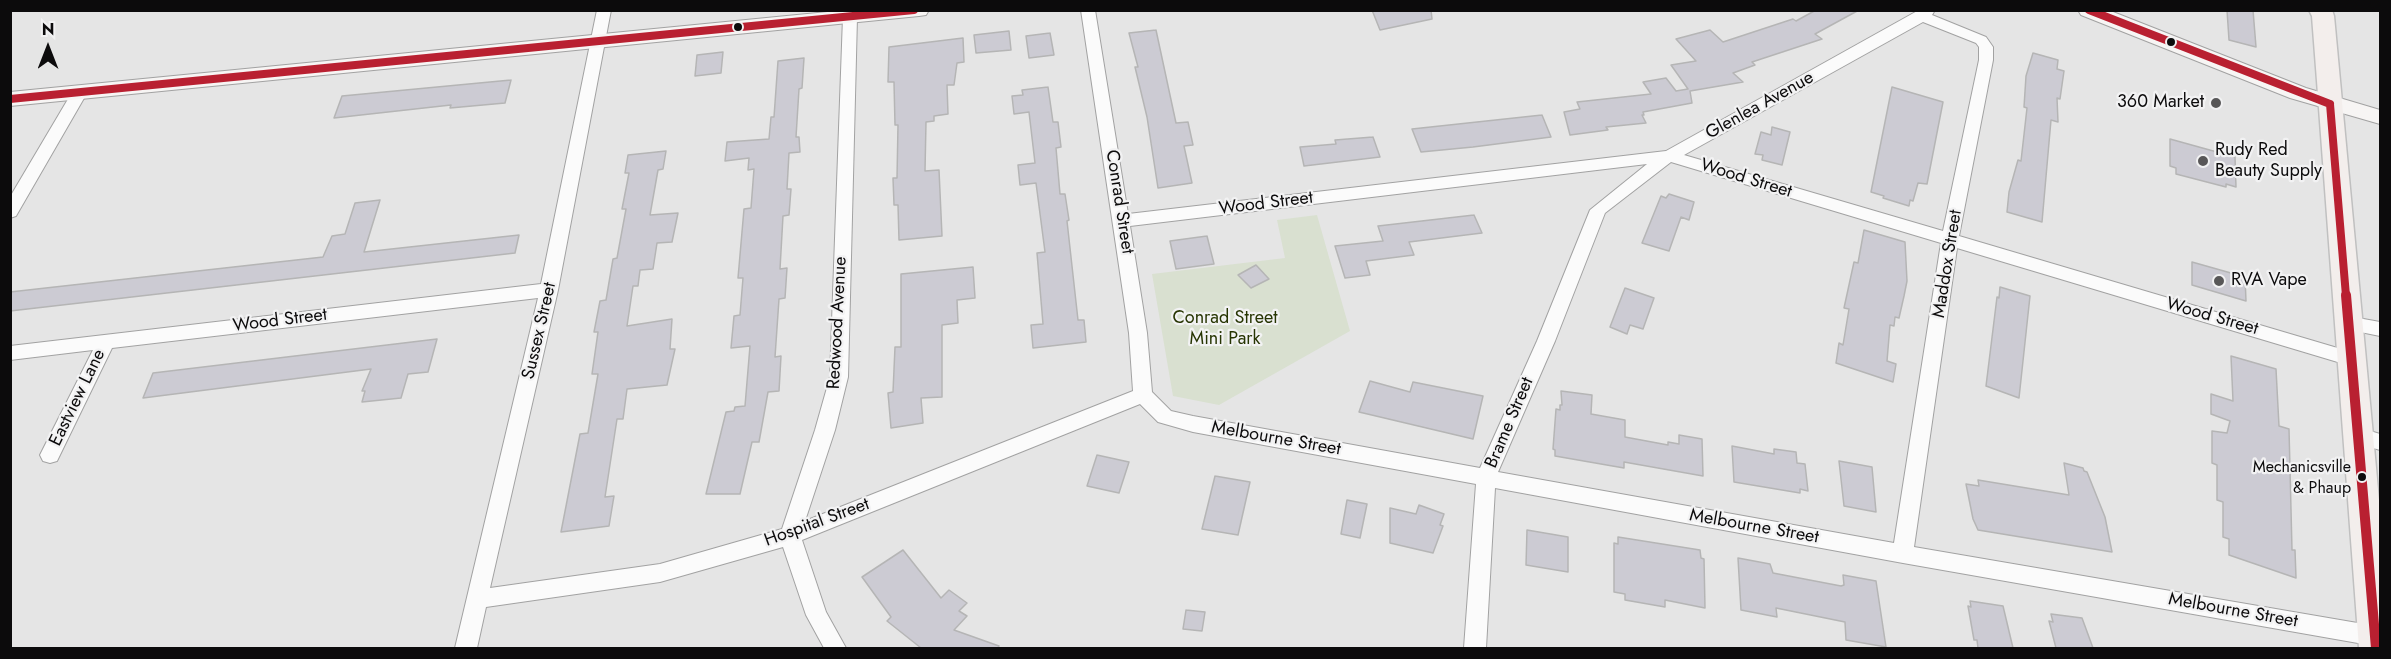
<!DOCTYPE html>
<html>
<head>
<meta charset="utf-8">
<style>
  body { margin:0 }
  #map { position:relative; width:2391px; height:659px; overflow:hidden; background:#e5e5e5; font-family:Jost,sans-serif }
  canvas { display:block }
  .frame { position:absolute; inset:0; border:12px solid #0c0b0c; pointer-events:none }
  .north { position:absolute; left:18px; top:18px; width:60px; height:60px; -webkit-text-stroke:4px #f2f2f3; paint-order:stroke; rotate:0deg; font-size:16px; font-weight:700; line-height:24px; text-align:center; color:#0c0b0c }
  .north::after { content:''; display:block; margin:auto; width:21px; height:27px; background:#0c0b0c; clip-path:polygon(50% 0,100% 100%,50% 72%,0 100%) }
</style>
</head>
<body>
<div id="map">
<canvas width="2391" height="659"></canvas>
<div class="frame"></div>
<div class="north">N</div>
</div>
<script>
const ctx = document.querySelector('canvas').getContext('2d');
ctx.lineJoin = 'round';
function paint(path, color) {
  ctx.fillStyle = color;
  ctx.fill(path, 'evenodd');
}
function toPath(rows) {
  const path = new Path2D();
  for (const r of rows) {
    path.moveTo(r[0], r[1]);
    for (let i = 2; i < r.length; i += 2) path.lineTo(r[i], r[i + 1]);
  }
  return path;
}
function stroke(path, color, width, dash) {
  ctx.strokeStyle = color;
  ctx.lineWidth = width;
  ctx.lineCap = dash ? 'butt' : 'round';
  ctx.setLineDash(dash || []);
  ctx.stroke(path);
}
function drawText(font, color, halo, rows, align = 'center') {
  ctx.font = font + ' Jost,sans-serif';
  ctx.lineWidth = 4.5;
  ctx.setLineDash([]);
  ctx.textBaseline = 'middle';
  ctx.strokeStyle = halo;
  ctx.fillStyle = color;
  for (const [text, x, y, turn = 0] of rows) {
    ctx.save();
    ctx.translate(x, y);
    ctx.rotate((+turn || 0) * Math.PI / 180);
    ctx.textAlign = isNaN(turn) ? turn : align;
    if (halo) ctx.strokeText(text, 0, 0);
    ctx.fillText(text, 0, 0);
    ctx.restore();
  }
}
const green = toPath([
  [1317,215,1350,331,1219,405,1173,396,1152,274,1285,258,1277,220]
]);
const building = toPath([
  [1372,10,1431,10,1432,19,1380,30,1372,10],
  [1816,10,1859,10,1815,34,1822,39,1752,62,1755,65,1733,73,1743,82,1690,91,1692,103,1643,112,1644,115,1642,115,1646,123,1606,127,1608,130,1570,135,1564,112,1580,109,1577,102,1651,94,1643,82,1666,78,1676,91,1688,89,1671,65,1696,61,1676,39,1710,30,1723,42,1793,19,1796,21,1816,10],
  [2227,10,2253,10,2256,47,2229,40,2227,10],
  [1156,30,1176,123,1188,122,1193,145,1184,146,1192,183,1158,188,1147,117,1135,67,1138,67,1129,33,1156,30],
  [1009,31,1011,50,976,53,974,35,1009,31],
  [1050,33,1054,55,1029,58,1026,36,1050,33],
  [963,38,964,62,957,63,954,85,947,85,948,114,934,116,934,121,926,122,925,171,939,170,942,236,899,240,898,205,894,205,893,178,897,178,898,125,895,125,894,82,888,82,889,47,963,38],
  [723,52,721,73,695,76,697,55,723,52],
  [2033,53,2058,60,2057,69,2064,71,2060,99,2057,98,2058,122,2051,120,2042,222,2007,212,2009,192,2018,160,2021,161,2027,108,2024,107,2026,76,2033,53],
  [804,58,802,88,799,89,796,137,799,137,800,152,789,153,787,189,791,189,789,215,783,216,780,269,787,268,785,298,779,299,775,357,781,356,779,391,768,392,759,442,752,442,740,494,706,494,726,412,734,411,735,407,745,406,750,346,731,348,734,316,740,315,743,278,738,278,744,209,751,208,754,169,748,170,749,158,725,161,727,142,769,139,771,117,774,117,778,61,804,58],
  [511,80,505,103,450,108,451,105,334,118,342,96,511,80],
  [1048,87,1053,122,1058,122,1061,147,1056,148,1060,194,1065,194,1069,220,1067,221,1078,320,1084,320,1086,342,1033,348,1031,325,1043,324,1037,253,1045,252,1036,183,1020,185,1018,165,1035,163,1029,112,1014,114,1012,96,1023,95,1022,90,1048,87],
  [1892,87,1943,102,1927,184,1918,183,1913,201,1910,200,1909,206,1883,198,1884,196,1871,192,1892,87],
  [1542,115,1551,137,1473,147,1421,152,1412,129,1542,115],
  [1772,127,1790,132,1782,165,1762,160,1763,155,1755,154,1761,132,1771,135,1772,127],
  [1373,137,1380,157,1304,166,1300,147,1336,144,1335,140,1373,137],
  [2170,139,2235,157,2236,187,2226,184,2226,187,2176,174,2176,168,2170,166,2170,139],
  [666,151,663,169,658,170,650,215,678,213,672,242,657,243,653,269,640,270,638,286,633,286,627,326,672,319,670,349,675,349,667,385,627,389,623,419,617,419,605,497,614,496,609,526,561,532,580,434,588,433,598,374,592,374,598,332,594,332,600,301,606,300,613,259,617,258,626,209,622,209,629,173,625,173,628,155,666,151],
  [1669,194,1694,202,1689,220,1681,217,1669,251,1642,243,1661,196,1666,198,1669,194],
  [380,200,364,252,519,235,515,253,10,311,10,292,323,257,332,236,345,234,355,203,380,200],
  [1474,215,1482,233,1409,242,1414,255,1366,261,1370,275,1345,278,1335,246,1383,241,1378,226,1474,215],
  [1864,230,1905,242,1907,281,1904,296,1899,318,1895,317,1894,326,1890,325,1887,361,1896,364,1893,382,1836,363,1839,343,1843,345,1849,309,1844,308,1854,262,1858,263,1864,230],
  [1207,236,1214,264,1176,269,1170,241,1207,236],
  [2192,262,2245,277,2246,301,2192,285,2192,262],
  [1256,265,1269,279,1251,288,1238,275,1256,265],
  [973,267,975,298,957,300,958,323,942,325,942,397,921,398,923,423,891,428,888,393,893,392,895,347,901,347,901,274,973,267],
  [2000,287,2030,296,2019,398,1986,386,1997,297,1999,298,2000,287],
  [1625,288,1654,298,1643,329,1630,325,1627,334,1610,327,1625,288],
  [437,339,428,372,408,374,401,398,362,402,365,391,362,391,371,369,143,398,153,373,437,339],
  [2231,356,2276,369,2279,426,2289,429,2292,550,2295,550,2296,578,2229,555,2229,539,2223,537,2223,502,2217,500,2217,465,2212,463,2212,431,2227,433,2230,421,2211,414,2211,394,2233,401,2231,356],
  [1370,381,1410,392,1413,382,1483,396,1473,439,1359,412,1370,381],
  [1561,391,1592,395,1591,414,1625,420,1625,437,1668,445,1668,442,1679,444,1679,435,1702,439,1703,476,1624,462,1624,468,1555,456,1555,450,1553,449,1556,409,1560,410,1560,405,1562,405,1561,391],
  [1732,446,1774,454,1774,449,1796,452,1797,463,1805,464,1808,491,1800,489,1800,493,1734,482,1732,446],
  [1097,455,1129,462,1119,493,1087,486,1097,455],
  [1839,461,1872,467,1876,512,1844,506,1839,461],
  [2064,463,2083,468,2084,471,2087,472,2105,517,2112,552,1978,530,1973,519,1966,484,1979,486,1978,480,2069,495,2064,463],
  [1215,476,1250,482,1238,535,1202,529,1215,476],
  [1347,500,1367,504,1360,538,1341,534,1347,500],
  [1419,505,1444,514,1440,525,1443,526,1433,553,1390,543,1390,508,1416,514,1419,505],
  [1527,530,1568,537,1568,572,1526,565,1527,530],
  [1618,537,1700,550,1701,558,1704,559,1705,608,1665,600,1665,607,1625,600,1625,594,1614,592,1614,543,1618,544,1618,537],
  [903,550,941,598,949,590,967,603,959,611,967,616,954,630,999,646,998,648,921,648,887,621,891,617,862,577,903,550],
  [1738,558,1770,564,1773,573,1841,586,1844,585,1843,575,1876,581,1886,647,1846,640,1845,622,1776,608,1777,617,1741,610,1738,558],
  [1970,601,2003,606,2013,648,1978,648,1977,640,1974,640,1968,606,1971,607,1970,601],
  [1186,610,1205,612,1202,631,1183,629,1186,610],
  [2051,614,2082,618,2093,648,2056,648,2049,621,2053,622,2051,614]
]);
const street = toPath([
  [597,10,611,10,558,290,490,588,660,564,782,529,815,430,830,377,843,17,845,14,855,14,857,17,848,377,835,430,805,521,1133,391,1129,333,1081,10,1095,10,1128,214,1666,151,1919,10,1935,10,1932,15,1986,37,1993,47,1993,60,1959,236,2351,352,2357,354,2360,359,2357,364,2351,366,1957,248,1914,547,2375,626,2380,628,2380,644,2375,646,1903,563,1495,488,1486,648,1464,648,1476,484,1193,432,1158,422,1140,404,802,540,826,612,846,648,824,648,806,615,783,547,660,582,486,607,477,648,455,648,538,298,112,348,57,461,50,463,43,461,40,455,93,350,10,360,10,346,541,284,597,10],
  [1923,22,1976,43,1979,47,1979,60,1943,231,1684,155,1923,22],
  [1671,162,1941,243,1894,543,1498,472,1555,341,1605,213,1671,162],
  [1647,164,1590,210,1537,341,1480,468,1193,416,1171,411,1152,392,1147,333,1130,226,1647,164],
  [79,88,87,93,16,216,10,218,10,197,74,89,79,88],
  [2347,316,2380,322,2380,336,2341,328,2338,323,2341,318,2347,316],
  [2357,427,2380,434,2380,450,2350,441,2347,435,2350,429,2357,427]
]);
const secondary = toPath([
  [848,10,929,10,926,15,919,16,10,106,10,92,848,10],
  [2078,10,2108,10,2306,88,2380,110,2380,124,2290,98,2081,15,2078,10]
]);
const primary = toPath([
  [2309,10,2332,10,2334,16,2380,511,2380,648,2359,648,2317,81,2312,16,2309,10]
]);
const bus1Far1 = toPath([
  [2089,10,2330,104],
  [10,99,914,10],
  [2330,104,2346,296]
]);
const bus1 = toPath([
  [2346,295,2376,648]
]);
const markers = [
  [738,27,5,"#0c0b0c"],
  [2171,42,5,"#0c0b0c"],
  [2216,103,6,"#585758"],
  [2203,161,6,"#585758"],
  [2219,281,6,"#585758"],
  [2362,477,5,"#0c0b0c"]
];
const busNames = [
  ["Mechanicsville",2351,468],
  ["& Phaup",2351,489]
];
const poiNames = [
  ["360 Market",2204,103,"right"],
  ["Rudy Red",2215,151],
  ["Beauty Supply",2215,172],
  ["RVA Vape",2231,281]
];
const streetNames = [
  ["Glenlea Avenue",1760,106,-29],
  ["Wood Street",1746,179,17],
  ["Conrad Street",1119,202,81],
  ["Wood Street",1266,204,-7],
  ["Maddox Street",1948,264,-81],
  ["Wood Street",2212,317,16],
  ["Wood Street",280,321,-7],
  ["Redwood Avenue",838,323,-87],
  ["Sussex Street",540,331,-77],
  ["Eastview Lane",78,398,-64],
  ["Brame Street",1510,423,-67],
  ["Melbourne Street",1276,439,10],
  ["Hospital Street",817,523,-20],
  ["Melbourne Street",1754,527,10],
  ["Melbourne Street",2233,611,10]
];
const parkNames = [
  ["Conrad Street",1225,319],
  ["Mini Park",1225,340]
];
paint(green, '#d9e0d0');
paint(building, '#cccbd3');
stroke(building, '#b5b5b5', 1.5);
stroke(street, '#a2a2a2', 2);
stroke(secondary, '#a2a2a2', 2);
stroke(primary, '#c0c0c0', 3);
paint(street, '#fbfbfb');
paint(secondary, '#f7f5f4');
paint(primary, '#f3eeec');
stroke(bus1Far1, '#b92031', 8);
stroke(bus1, '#b92031', 10);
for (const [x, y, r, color] of markers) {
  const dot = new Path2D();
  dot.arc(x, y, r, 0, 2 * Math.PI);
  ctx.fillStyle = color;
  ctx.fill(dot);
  stroke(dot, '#f2f2f3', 2);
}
drawText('16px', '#0c0b0c', '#f2f2f3', busNames, 'right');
drawText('18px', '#0c0b0c', '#f2f2f3', poiNames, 'left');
drawText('18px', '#0c0b0c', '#f2f2f3', streetNames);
drawText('18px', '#273503', '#f2f2f3', parkNames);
</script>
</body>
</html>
